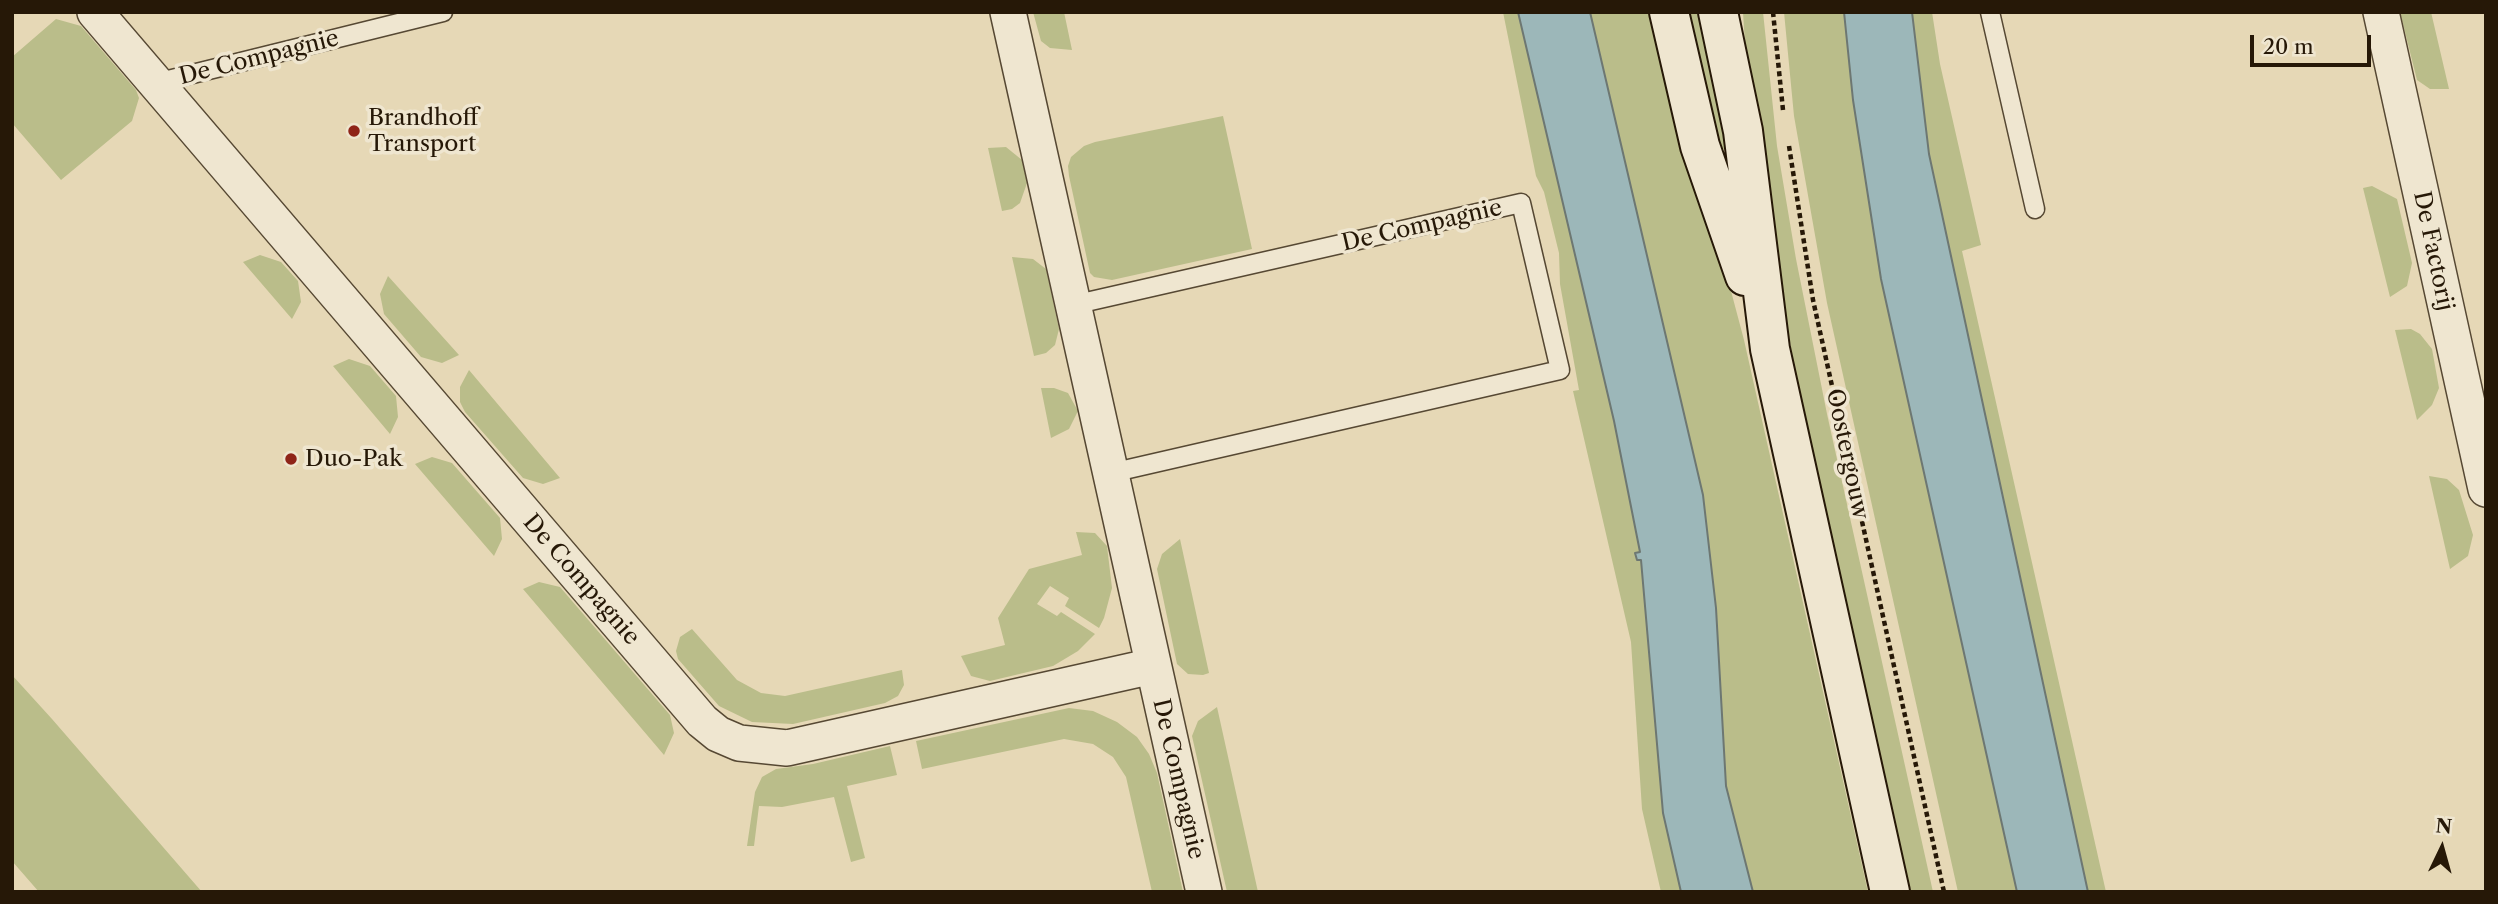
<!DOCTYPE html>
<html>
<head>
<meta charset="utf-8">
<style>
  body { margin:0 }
  #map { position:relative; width:2498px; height:904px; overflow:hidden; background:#e6d8b6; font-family:"Libre Caslon Text",serif }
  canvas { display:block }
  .frame { position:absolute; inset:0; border:14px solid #261807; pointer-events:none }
  .north { position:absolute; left:2407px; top:813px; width:70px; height:70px; -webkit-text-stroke:5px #efe6d0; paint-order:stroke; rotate:5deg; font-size:19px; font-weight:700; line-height:28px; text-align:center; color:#261807 }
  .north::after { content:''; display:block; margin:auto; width:24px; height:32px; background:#261807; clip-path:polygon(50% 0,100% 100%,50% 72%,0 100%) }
  .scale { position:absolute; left:2250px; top:35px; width:121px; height:32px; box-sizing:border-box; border:4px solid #261807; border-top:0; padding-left:9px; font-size:21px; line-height:24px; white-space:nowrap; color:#261807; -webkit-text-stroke:5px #efe6d0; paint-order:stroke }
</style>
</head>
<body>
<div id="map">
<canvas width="2498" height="904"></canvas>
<div class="frame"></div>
<div class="north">N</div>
<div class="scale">20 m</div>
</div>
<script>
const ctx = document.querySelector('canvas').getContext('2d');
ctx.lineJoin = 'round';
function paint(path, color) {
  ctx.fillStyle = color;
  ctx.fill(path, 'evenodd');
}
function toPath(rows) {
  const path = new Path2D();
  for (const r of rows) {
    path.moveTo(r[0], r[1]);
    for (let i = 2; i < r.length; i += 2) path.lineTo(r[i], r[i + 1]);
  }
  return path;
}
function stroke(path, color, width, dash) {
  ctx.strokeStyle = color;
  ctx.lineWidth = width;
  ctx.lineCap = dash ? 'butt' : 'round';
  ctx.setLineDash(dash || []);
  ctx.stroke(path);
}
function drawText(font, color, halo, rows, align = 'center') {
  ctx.font = font + ' "Libre Caslon Text",serif';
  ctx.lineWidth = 7;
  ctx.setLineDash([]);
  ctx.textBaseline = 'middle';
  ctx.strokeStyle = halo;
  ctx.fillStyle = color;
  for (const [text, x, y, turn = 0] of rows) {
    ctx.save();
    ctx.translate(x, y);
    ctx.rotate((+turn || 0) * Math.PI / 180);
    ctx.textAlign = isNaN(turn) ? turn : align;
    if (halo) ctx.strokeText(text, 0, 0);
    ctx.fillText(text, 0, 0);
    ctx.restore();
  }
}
const green = toPath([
  [1033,12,1064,12,1072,50,1050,48,1041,41],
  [1503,12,1518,12,1614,421,1640,552,1636,553,1641,559,1663,813,1681,892,1661,892,1642,809,1631,642,1573,391,1579,390,1560,284,1559,253,1544,192,1536,176],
  [1590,12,1657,12,1744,340,1868,892,1753,892,1726,786,1713,580,1703,495],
  [1678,12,1709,12,1729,149,1717,149],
  [1743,12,1763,12,1777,146,1796,259,1827,414,1933,892,1910,892,1793,360,1748,93],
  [1784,12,1844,12,1853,100,1881,279,2017,892,1958,892,1827,303,1794,116],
  [1912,12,1932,12,1940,64,1981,245,1962,251,2106,892,2088,892,2030,634,1929,154],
  [2400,12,2431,12,2449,89,2430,89,2417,80],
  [56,19,81,26,136,90,139,98,132,121,61,180,12,123,12,57],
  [1223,116,1252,249,1112,280,1094,277,1090,273,1069,176,1068,166,1071,157,1084,146,1095,142],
  [1006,147,1022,160,1027,183,1020,203,1012,209,1002,211,988,148],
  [2372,186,2397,199,2412,263,2407,286,2390,297,2363,188],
  [260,255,281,262,298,281,301,302,292,319,243,262],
  [1012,257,1033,259,1046,269,1059,329,1055,345,1046,353,1034,356],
  [388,276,459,355,442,363,421,357,384,314,380,294],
  [2411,329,2420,334,2432,349,2439,388,2432,405,2417,420,2395,330],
  [349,359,370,366,396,396,398,417,390,434,333,366],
  [469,370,560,478,543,484,523,478,465,412,460,402,460,387],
  [1041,388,1054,388,1068,393,1078,411,1069,429,1051,438],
  [432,457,452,463,500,518,502,539,494,556,415,464],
  [2429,476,2447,479,2459,490,2473,535,2468,556,2450,569],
  [1076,532,1095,533,1107,546,1112,588,1104,618,1099,628,1065,606,1069,598,1050,586,1037,604,1057,616,1061,612,1095,634,1078,651,1053,666,990,681,971,676,961,656,1005,645,998,618,1029,569,1082,555],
  [1180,539,1209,673,1203,675,1188,674,1177,664,1157,569,1162,554],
  [539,582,560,587,670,715,674,733,664,755,523,589],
  [692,629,737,680,761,693,785,696,902,670,904,685,898,696,885,703,793,724,752,722,719,706,678,659,676,651,680,637],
  [12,675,52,719,202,892,39,892,12,861],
  [1217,707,1258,892,1227,892,1192,736,1198,721],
  [1069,708,1093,711,1117,722,1137,737,1149,754,1157,773,1183,892,1152,892,1126,777,1113,757,1093,744,1064,739,922,769,916,741],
  [890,746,897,775,847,786,865,858,851,862,834,797,782,807,759,806,754,846,747,846,755,792,762,777,776,769,813,764]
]);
const water = toPath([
  [1518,12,1590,12,1703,495,1716,608,1726,786,1753,892,1681,892,1663,813,1641,560,1637,560,1635,553,1640,552,1614,421,1518,12],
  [1844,12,1912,12,1929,154,2088,892,2017,892,1881,279,1853,100,1844,12]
]);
const path = toPath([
  [1773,12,1783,110],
  [1789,146,1813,300,1944,892]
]);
const service = toPath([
  [1990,12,2035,209],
  [156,83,443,12],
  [1073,305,1521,203,1560,370,1111,473]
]);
const minor = toPath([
  [95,12,702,721,718,734,739,743,787,748,1153,666],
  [1008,12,1204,892],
  [2381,12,2486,489]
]);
const secondary = toPath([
  [1669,12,1700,146,1745,276],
  [1718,12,1743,131,1770,349,1890,892]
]);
const markers = [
  [354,131,7,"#8f2418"],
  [291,459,7,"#8f2418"]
];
const streetNames = [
  ["De Compagnie",259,58,-14],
  ["De Compagnie",1422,226,-13],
  ["De Factorij",2433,251,78],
  ["Oostergouw",1847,454,78],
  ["De Compagnie",581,580,49],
  ["De Compagnie",1178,779,77]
];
const poiNames = [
  ["Brandhoff",368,118],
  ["Transport",368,144],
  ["Duo-Pak",305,459]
];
paint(green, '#babd8a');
paint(water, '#9cb7b9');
stroke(water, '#6d7772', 2);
stroke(service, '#564833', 21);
stroke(minor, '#564833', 38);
stroke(secondary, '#261807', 42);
stroke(path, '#261807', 4.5, [5, 3.5]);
stroke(service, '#efe6d0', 18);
stroke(minor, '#efe6d0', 35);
stroke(secondary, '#efe6d0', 38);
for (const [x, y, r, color] of markers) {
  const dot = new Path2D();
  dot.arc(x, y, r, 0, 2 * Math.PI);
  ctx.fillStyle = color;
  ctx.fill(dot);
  stroke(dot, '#efe6d0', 2.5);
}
drawText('23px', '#261807', '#efe6d0', streetNames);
drawText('23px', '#261807', '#efe6d0', poiNames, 'left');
</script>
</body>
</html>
